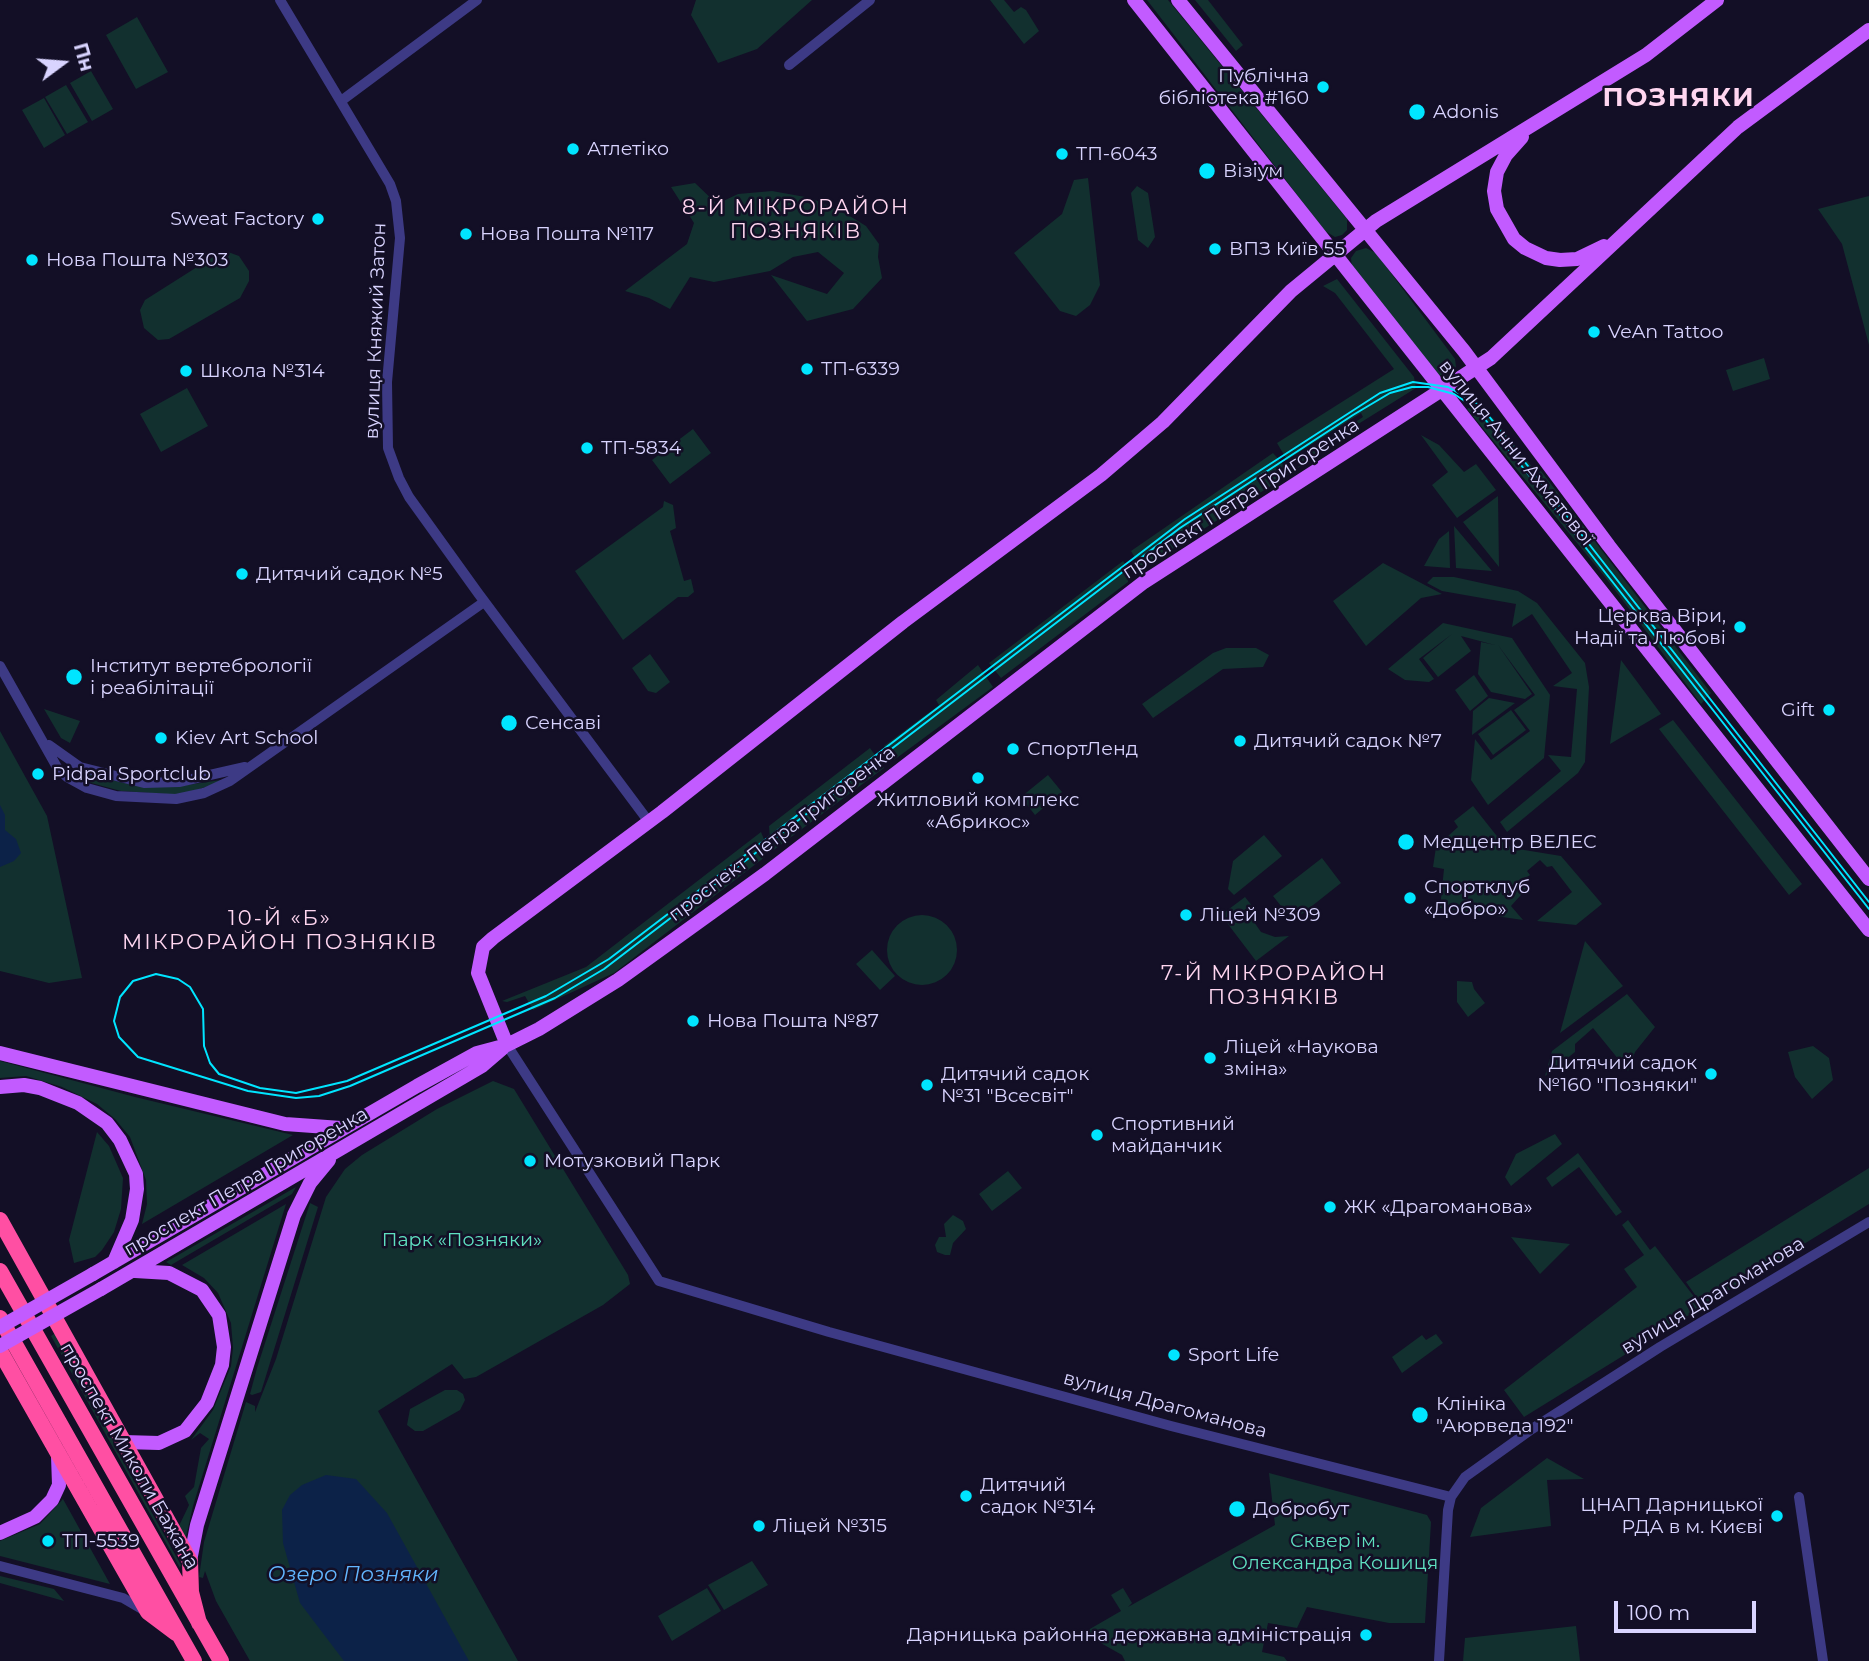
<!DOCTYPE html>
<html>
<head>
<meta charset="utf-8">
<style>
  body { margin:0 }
  #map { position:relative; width:1869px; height:1661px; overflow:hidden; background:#130f26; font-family:Montserrat,sans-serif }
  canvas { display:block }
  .north { position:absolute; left:28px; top:28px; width:70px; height:70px; -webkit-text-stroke:5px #130f26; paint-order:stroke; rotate:74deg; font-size:19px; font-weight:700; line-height:28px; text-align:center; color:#d9d4ff }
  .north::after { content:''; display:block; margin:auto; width:24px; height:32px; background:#d9d4ff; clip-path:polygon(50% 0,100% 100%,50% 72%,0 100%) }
  .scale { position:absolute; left:1614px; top:1601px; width:142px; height:32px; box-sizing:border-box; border:4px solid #d9d4ff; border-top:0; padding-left:9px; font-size:21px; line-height:24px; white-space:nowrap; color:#d9d4ff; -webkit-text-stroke:5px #130f26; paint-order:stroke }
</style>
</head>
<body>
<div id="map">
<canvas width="1869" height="1661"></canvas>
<div class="north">Пн</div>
<div class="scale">100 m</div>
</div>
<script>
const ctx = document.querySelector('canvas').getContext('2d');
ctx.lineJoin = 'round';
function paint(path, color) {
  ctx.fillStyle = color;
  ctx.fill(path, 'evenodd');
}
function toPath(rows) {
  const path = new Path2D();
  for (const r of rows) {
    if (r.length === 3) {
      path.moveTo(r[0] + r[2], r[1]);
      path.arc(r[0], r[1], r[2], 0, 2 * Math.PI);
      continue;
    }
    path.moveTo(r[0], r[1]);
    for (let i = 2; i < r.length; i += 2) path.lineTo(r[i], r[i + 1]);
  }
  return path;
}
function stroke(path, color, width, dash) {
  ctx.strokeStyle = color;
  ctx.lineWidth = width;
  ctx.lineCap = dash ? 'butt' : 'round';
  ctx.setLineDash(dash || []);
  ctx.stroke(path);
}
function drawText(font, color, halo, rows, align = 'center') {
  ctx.font = font + ' Montserrat,sans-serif';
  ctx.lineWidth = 5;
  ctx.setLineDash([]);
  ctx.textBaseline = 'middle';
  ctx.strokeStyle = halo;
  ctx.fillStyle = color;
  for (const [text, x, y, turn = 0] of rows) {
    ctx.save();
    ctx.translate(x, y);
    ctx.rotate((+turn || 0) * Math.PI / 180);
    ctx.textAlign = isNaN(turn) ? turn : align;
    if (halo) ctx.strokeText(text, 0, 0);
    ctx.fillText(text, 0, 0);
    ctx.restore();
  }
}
const green = toPath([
  [696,0,812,0,757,49,718,63,691,15],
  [990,0,1004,0,1014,12,1021,7,1026,10,1039,31,1024,44],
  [1147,0,1168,0,1347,219,1347,230,1342,235,1335,237,1325,231],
  [1195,0,1208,0,1243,45,1236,51],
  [137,17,168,72,136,89,106,35],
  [91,71,113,109,92,121,70,83],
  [66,85,88,122,67,134,45,97],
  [44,98,65,135,44,148,22,110],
  [1088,178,1100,285,1090,305,1076,316,1060,311,1014,253,1062,214,1074,180],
  [695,183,717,204,738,194,772,191,811,198,848,215,866,226,879,244,878,257,882,278,853,309,807,321,771,275,827,294,844,273,818,252,793,257,770,271,714,282,690,277,670,309,649,298,625,291,687,244,694,223,671,187],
  [1137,186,1148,193,1155,237,1148,248,1138,240,1131,193],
  [1869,196,1869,345,1842,244,1818,209],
  [1366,248,1376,253,1455,359,1456,367,1447,376,1437,375,1352,268,1351,258,1356,251],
  [228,252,239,256,249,271,249,281,240,298,169,339,158,340,144,328,140,310,145,300,216,255],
  [1337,279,1414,377,1416,388,1339,436,1298,468,1303,456,1363,417,1361,413,1287,460,1277,443,1394,369,1335,293,1323,286],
  [1764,358,1770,379,1733,391,1726,370],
  [187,388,208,426,161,452,140,414],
  [1472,406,1493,418,1537,473,1541,471,1711,693,1701,704,1605,577,1467,409],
  [693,429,711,453,670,484,652,460],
  [1421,435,1439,445,1464,472,1476,464,1496,490,1457,518,1432,485,1448,472],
  [1273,453,1291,473,1146,566,1139,565,1131,551],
  [1498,496,1499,567,1463,522],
  [664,501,673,505,676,528,670,531,684,581,691,579,694,592,688,597,678,597,623,640,575,571,663,507],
  [1454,526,1492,571,1456,568],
  [1449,531,1450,568,1424,566,1439,539],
  [1123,561,1129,568,1128,582,1001,678,989,663],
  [1383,563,1442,594,1421,598,1366,646,1333,601],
  [1433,577,1454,577,1518,591,1537,603,1585,663,1589,687,1585,762,1578,773,1507,832,1500,822,1561,771,1548,755,1571,757,1577,689,1553,686,1572,673,1532,614,1512,627,1516,604,1442,591,1427,583],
  [1443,623,1512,638,1550,695,1544,758,1488,805,1471,780,1475,739,1491,760,1530,731,1514,710,1535,695,1498,645,1532,694,1525,699,1491,692,1478,674,1481,642,1495,645,1461,636,1471,651,1438,677,1423,658,1452,634,1419,659,1434,679,1429,682,1405,680,1388,669],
  [1226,648,1256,648,1269,655,1263,667,1223,669,1153,718,1142,704,1213,653],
  [650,654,670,682,656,693,648,691,632,668],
  [1621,660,1661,714,1610,744],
  [978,665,993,687,894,760,884,746,939,705,936,700],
  [1474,675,1488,696,1470,711,1455,690],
  [1489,698,1515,703,1472,735,1473,711],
  [44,709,80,721,70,743,61,738],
  [1511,710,1526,730,1493,755,1478,734],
  [1673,720,1802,884,1789,895,1659,729],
  [0,731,47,816,82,978,49,983,0,971],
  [870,748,884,768,771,852,769,826],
  [83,773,124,783,180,786,221,780,221,782,181,795,121,791,80,780],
  [1048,775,1062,792,1035,815,1021,797],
  [1473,806,1500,840,1512,848,1561,856,1602,904,1576,925,1537,921,1572,892,1552,866,1547,867,1540,860,1527,871,1530,875,1524,880,1529,886,1511,906,1523,920,1440,908,1444,869,1433,867,1436,847,1458,827,1454,821],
  [761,832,767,847,765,857,614,973,533,1010,525,996,507,1002,502,1001,586,967],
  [1264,835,1282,856,1234,895,1228,889,1233,861],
  [1322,858,1341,883,1293,921,1273,896],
  [1245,897,1253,907,1254,922,1261,932,1275,937,1289,936,1256,961,1221,915],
  [922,950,35],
  [1585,941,1623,986,1560,1033],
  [872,950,895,976,880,990,856,964],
  [1457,981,1472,982,1474,989,1485,1003,1468,1017,1457,1002],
  [1627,994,1655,1027,1635,1052,1628,1071,1593,1028,1575,1044,1575,1052,1545,1076,1552,1051],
  [1813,1046,1829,1058,1833,1080,1812,1099,1795,1077,1788,1052],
  [0,1061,135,1097,293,1135,142,1224,147,1204,146,1180,130,1137,115,1119,97,1104,62,1087,26,1076,0,1078],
  [493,1081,514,1089,628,1275,630,1284,603,1305,476,1377,464,1379,452,1364,378,1411,518,1661,250,1661,216,1601,205,1571,203,1578,199,1577,204,1542,246,1402,255,1406,255,1412,276,1359,326,1197,345,1169,362,1155,437,1109],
  [97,1132,109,1146,123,1178,121,1209,114,1232,102,1250,95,1257,74,1263,69,1240],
  [1555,1134,1562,1144,1511,1186,1505,1177,1516,1154],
  [1578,1153,1622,1212,1616,1216,1579,1167,1552,1187,1546,1178],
  [1869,1168,1869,1204,1703,1306,1686,1282],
  [1008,1171,1022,1188,992,1211,979,1194],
  [296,1187,292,1194,171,1265,166,1262],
  [310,1203,318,1207,261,1392,252,1395,250,1394,257,1368],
  [286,1204,193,1506,185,1541,178,1528,189,1505,185,1496,194,1487,201,1448,209,1439,200,1433,191,1440,213,1410,231,1366,233,1348,231,1323,218,1293,204,1278,182,1265],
  [953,1215,963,1221,966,1229,953,1243,950,1255,945,1255,937,1252,935,1245,939,1237,946,1237,944,1224],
  [1628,1220,1650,1250,1655,1246,1702,1307,1524,1417,1504,1390,1637,1287,1624,1269,1644,1255,1622,1225],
  [1511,1237,1570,1244,1540,1274],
  [57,1332,114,1437,113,1443,181,1565,180,1568,51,1336],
  [1436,1334,1443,1343,1402,1373,1392,1357,1422,1335,1426,1340],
  [445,1390,457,1390,463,1394,465,1400,460,1410,423,1431,415,1431,407,1425,410,1409],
  [1547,1458,1584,1479,1547,1480,1551,1526,1470,1537,1481,1508],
  [1269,1473,1427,1515,1431,1522,1425,1623,1389,1623,1307,1607,1297,1628,1268,1623,1262,1652,1284,1657,1287,1661,1125,1661,1122,1655,1083,1633,1121,1611,1111,1595,1123,1588,1132,1603,1128,1607,1275,1525],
  [63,1499,73,1517,110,1584,0,1556,0,1541,40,1524],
  [752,1561,768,1585,724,1610,708,1585],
  [0,1576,54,1589,64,1601,0,1583],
  [707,1588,721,1611,672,1641,658,1616],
  [1576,1626,1580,1661,1463,1661,1465,1638]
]);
const water = toPath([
  [0,805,5,815,5,830,16,839,21,853,14,861,0,867],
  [326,1475,356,1479,387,1513,469,1661,344,1661,300,1603,283,1543,282,1510,290,1495,302,1485]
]);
const minor = toPath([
  [280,0,390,184,396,201,400,238,387,382,388,448,399,478,409,497,478,593,649,822],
  [789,65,870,0],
  [341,101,477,0],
  [0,666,58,769,67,777,87,788,116,796,176,799,204,793,230,781,484,602],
  [49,745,80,767,144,783,179,782,245,767],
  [507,1045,659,1281,829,1332,1171,1426,1451,1497],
  [1799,1497,1823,1661],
  [0,1566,123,1598,147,1612],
  [1439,1661,1448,1510,1451,1497,1465,1477,1532,1429,1660,1347,1869,1222]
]);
const major = toPath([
  [1134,0,1869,930],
  [1178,0,1464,351,1609,546,1869,879],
  [1522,137,1506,155,1497,172,1494,191,1497,209,1514,239,1525,248,1546,258,1560,260,1577,259,1604,246],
  [507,1045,478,973,483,947,493,938,662,812,903,622,1101,475,1163,422,1291,291,1376,221,1646,55,1717,0],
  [0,1053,285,1124,341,1128],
  [0,1087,24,1085,40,1088,78,1103,107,1123,120,1140,136,1174,137,1189,132,1220,114,1262],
  [93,1274,417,1086,477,1053,507,1045,539,1029,618,980,765,874,1144,582,1491,358,1738,127,1869,30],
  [101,1289,482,1066,503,1048],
  [124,1442,159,1443,185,1431,207,1403,222,1365,224,1347,219,1315,202,1290,169,1273,135,1271],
  [0,1533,35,1517,52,1500,59,1485,58,1456],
  [190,1561,197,1525,294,1215,310,1183,329,1160]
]);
const highway = toPath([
  [0,1220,190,1561,191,1592,199,1623],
  [0,1271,221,1661],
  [0,1318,194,1661],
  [0,1351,148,1612,176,1633]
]);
const tram = toPath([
  [1869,902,1481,406,1448,387,1413,382,1380,393,1185,519,609,959,546,996,347,1081,296,1093,260,1088,219,1074,210,1063,204,1046,203,1009,190,987,178,979,156,974,133,981,120,997,114,1021,119,1037,138,1057,248,1091,296,1098,319,1096,350,1086,555,998,604,969,1180,528,1353,415,1390,393,1412,387,1428,387,1454,394,1477,409,1869,909]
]);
const majorBridge = toPath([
  [0,1327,93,1274],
  [0,1346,101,1289]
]);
const markers = [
  [1323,87,7,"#00e5ff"],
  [1417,112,9,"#00e5ff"],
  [573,149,7,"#00e5ff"],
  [1062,154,7,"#00e5ff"],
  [1207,171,9,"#00e5ff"],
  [318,219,7,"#00e5ff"],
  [466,234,7,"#00e5ff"],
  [1215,249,7,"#00e5ff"],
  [32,260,7,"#00e5ff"],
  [1594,332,7,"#00e5ff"],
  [807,369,7,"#00e5ff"],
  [186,371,7,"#00e5ff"],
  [587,448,7,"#00e5ff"],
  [242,574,7,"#00e5ff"],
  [1740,627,7,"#00e5ff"],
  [74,677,9,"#00e5ff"],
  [1829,710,7,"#00e5ff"],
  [509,723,9,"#00e5ff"],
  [161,738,7,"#00e5ff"],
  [1240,741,7,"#00e5ff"],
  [1013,749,7,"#00e5ff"],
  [38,774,7,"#00e5ff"],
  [978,778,7,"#00e5ff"],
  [1406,842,9,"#00e5ff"],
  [1410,898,7,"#00e5ff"],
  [1186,915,7,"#00e5ff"],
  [693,1021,7,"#00e5ff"],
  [1210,1058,7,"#00e5ff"],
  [1711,1074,7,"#00e5ff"],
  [927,1085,7,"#00e5ff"],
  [1097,1135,7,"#00e5ff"],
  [530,1161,7,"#00e5ff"],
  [1330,1207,7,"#00e5ff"],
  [1174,1355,7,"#00e5ff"],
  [1420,1415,9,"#00e5ff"],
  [966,1496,7,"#00e5ff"],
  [1237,1509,9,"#00e5ff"],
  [1777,1516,7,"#00e5ff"],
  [759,1526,7,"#00e5ff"],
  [48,1541,7,"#00e5ff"],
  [1366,1635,7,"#00e5ff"]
];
const poiNames = [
  ["Публічна",1309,76,"right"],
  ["бібліотека #160",1309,98,"right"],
  ["Adonis",1433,112],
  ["Атлетіко",587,149],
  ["ТП-6043",1076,154],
  ["Візіум",1223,171],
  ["Sweat Factory",304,219,"right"],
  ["Нова Пошта №117",480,234],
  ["ВПЗ Київ 55",1229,249],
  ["Нова Пошта №303",46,260],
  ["VeAn Tattoo",1608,332],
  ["ТП-6339",821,369],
  ["Школа №314",200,371],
  ["ТП-5834",601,448],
  ["Дитячий садок №5",256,574],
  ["Церква Віри,",1726,616,"right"],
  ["Надії та Любові",1726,638,"right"],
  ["Інститут вертебрології",90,666],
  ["і реабілітації",90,688],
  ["Gift",1815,710,"right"],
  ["Сенсаві",525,723],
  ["Kiev Art School",175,738],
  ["Дитячий садок №7",1254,741],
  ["СпортЛенд",1027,749],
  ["Pidpal Sportclub",52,774],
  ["Житловий комплекс",978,800,"center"],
  ["«Абрикос»",978,822,"center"],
  ["Медцентр ВЕЛЕС",1422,842],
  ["Спортклуб",1424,887],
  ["«Добро»",1424,909],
  ["Ліцей №309",1200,915],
  ["Нова Пошта №87",707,1021],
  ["Ліцей «Наукова",1224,1047],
  ["зміна»",1224,1069],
  ["Дитячий садок",1697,1063,"right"],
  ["№160 \"Позняки\"",1697,1085,"right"],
  ["Дитячий садок",941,1074],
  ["№31 \"Всесвіт\"",941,1096],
  ["Спортивний",1111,1124],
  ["майданчик",1111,1146],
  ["Мотузковий Парк",544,1161],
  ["ЖК «Драгоманова»",1344,1207],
  ["Sport Life",1188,1355],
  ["Клініка",1436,1404],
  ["\"Аюрведа 192\"",1436,1426],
  ["Дитячий",980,1485],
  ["садок №314",980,1507],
  ["ЦНАП Дарницької",1763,1505,"right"],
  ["РДА в м. Києві",1763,1527,"right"],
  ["Добробут",1253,1509],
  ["Ліцей №315",773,1526],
  ["ТП-5539",62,1541],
  ["Дарницька районна державна адміністрація",1352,1635,"right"]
];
const streetNames = [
  ["вулиця Княжий Затон",376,331,-88],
  ["вулиця Анни Ахматової",1516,453,51],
  ["проспект Петра Григоренка",1241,499,-33],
  ["проспект Петра Григоренка",782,834,-37],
  ["проспект Петра Григоренка",246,1182,-30],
  ["вулиця Драгоманова",1713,1296,-31],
  ["вулиця Драгоманова",1165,1405,15],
  ["проспект Миколи Бажана",129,1456,60]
];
const parkNames = [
  ["Парк «Позняки»",462,1240],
  ["Сквер ім.",1335,1541],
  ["Олександра Кошиця",1335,1563]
];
const neighbourhoodNames = [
  ["8-Й МІКРОРАЙОН",796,208],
  ["ПОЗНЯКІВ",796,232],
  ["10-Й «Б»",280,919],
  ["МІКРОРАЙОН ПОЗНЯКІВ",280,943],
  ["7-Й МІКРОРАЙОН",1274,974],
  ["ПОЗНЯКІВ",1274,998]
];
const waterNames = [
  ["Озеро Позняки",353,1575]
];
const districtNames = [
  ["ПОЗНЯКИ",1679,98]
];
paint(green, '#12302f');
paint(water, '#0c2248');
stroke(minor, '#3d3a85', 10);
stroke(major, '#c25bff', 14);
stroke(highway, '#ff4fa3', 16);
stroke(tram, '#00e5ff', 2);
stroke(majorBridge, '#c25bff', 14);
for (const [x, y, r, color] of markers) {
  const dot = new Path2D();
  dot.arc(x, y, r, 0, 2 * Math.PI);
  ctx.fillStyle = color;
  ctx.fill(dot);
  stroke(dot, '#130f26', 2.5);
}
drawText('19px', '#d9d4ff', '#130f26', poiNames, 'left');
drawText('19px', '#d9d4ff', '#130f26', streetNames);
drawText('19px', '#5fe0c0', '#130f26', parkNames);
ctx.letterSpacing = '2px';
drawText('21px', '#ffd6f0', '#130f26', neighbourhoodNames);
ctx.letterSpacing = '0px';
drawText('italic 21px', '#62b6ff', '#130f26', waterNames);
ctx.letterSpacing = '2px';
drawText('bold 26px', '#ffd6f0', '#130f26', districtNames);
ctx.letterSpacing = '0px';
</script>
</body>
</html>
